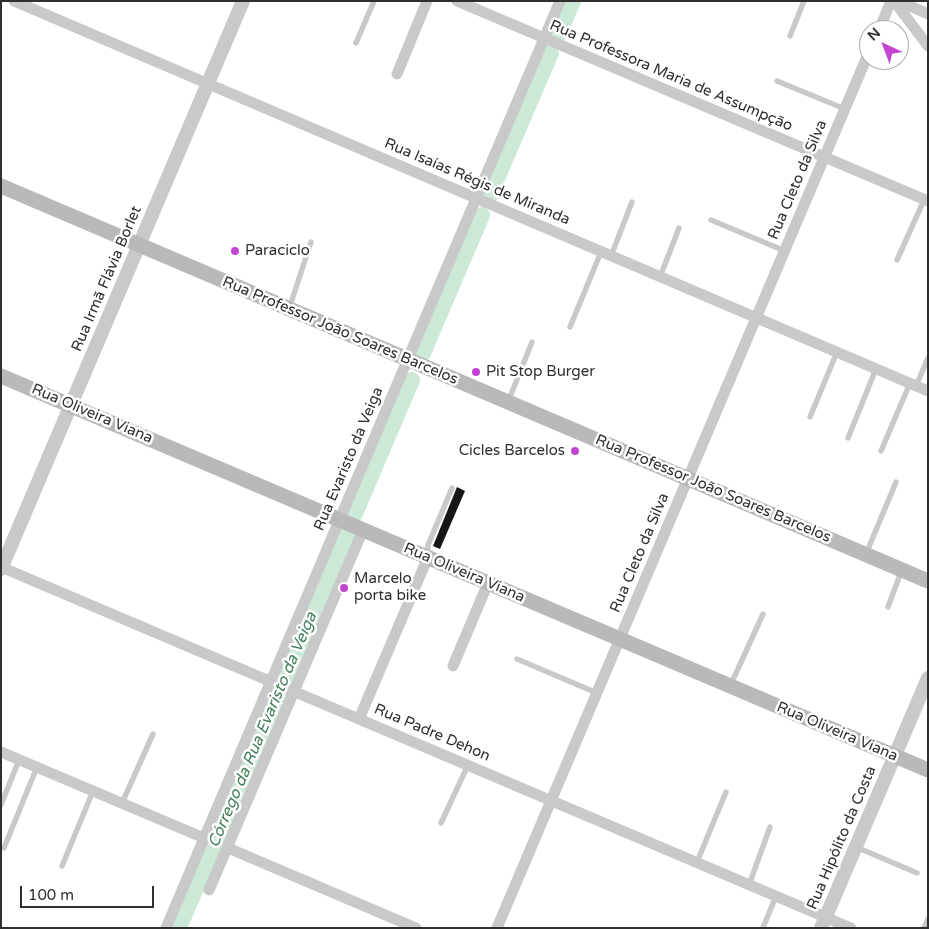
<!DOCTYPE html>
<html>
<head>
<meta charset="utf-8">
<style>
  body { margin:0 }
  #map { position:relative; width:929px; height:929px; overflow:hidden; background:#fff; font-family:"Varela Round",sans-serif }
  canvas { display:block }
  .frame { position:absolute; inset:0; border:2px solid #2f2f2f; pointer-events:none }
  .north { position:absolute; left:859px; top:20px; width:50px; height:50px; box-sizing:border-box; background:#fff; border:1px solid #acacac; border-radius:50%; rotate:317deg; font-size:14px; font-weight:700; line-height:20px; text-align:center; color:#2f2f2f }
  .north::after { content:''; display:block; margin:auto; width:18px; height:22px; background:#c245d1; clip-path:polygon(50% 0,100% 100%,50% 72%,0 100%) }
  .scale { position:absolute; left:20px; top:886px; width:134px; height:22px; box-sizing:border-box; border:2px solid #2f2f2f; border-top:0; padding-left:6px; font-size:15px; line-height:18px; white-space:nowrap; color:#2f2f2f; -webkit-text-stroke:4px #fff; paint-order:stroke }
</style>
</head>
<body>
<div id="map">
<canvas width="929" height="929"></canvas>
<div class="frame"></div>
<div class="north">N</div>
<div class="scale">100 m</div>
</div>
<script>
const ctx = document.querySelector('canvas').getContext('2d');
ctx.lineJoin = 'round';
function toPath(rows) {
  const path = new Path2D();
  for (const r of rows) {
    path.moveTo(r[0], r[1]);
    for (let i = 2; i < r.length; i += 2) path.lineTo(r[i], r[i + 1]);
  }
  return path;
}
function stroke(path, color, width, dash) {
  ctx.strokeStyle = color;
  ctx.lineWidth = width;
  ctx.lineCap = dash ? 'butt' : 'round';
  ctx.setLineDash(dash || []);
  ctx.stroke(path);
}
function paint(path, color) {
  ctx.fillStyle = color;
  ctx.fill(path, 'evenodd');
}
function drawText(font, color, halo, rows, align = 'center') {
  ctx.font = font + ' "Varela Round",sans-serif';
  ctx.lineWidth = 5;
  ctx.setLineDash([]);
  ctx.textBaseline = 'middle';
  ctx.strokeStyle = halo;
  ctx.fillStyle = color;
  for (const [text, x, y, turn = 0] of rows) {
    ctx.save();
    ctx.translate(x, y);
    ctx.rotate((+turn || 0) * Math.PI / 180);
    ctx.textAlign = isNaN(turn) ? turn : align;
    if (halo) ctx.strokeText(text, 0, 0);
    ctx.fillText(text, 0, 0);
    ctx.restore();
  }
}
const river = toPath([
  [559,34,573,1],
  [489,197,551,53],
  [423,353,482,215],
  [354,516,412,380],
  [179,928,348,532]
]);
const building = toPath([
  [457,487,465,491,440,549,433,546]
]);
const service = toPath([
  [790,36,804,1],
  [356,43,374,1],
  [777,81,845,109],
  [711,220,785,251],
  [611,256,632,202],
  [897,260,924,200],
  [660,277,679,228],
  [289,309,311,242],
  [570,327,601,252],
  [916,386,928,358],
  [508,402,532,342],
  [810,417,837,352],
  [848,438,876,369],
  [881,451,910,383],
  [866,554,896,482],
  [428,556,428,545,452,488],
  [888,607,901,572],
  [517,659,597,693],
  [731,684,763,614],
  [122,803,153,734],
  [1,805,19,760],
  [441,823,468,765],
  [856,847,917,873],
  [4,848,37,767],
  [697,862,726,792],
  [62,866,93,791],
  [749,885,770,827],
  [763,928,776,896],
  [924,928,928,919]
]);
const minor = toPath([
  [14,1,928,391],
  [457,1,928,201],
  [894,1,928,46],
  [899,1,928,14],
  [879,30,891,1],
  [397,74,427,1],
  [1,567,851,928],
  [453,666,488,583],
  [359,719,428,557],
  [1,752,204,838],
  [228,848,416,928],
  [209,890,363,530],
  [166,928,560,1],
  [497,928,869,52]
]);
const tertiary = toPath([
  [1,569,243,1],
  [821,928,928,678]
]);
const secondary = toPath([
  [1,186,928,581],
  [1,376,928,770]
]);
const markers = [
  [235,251,5,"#c245d1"],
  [476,372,5,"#c245d1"],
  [575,451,5,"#c245d1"],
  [344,588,5,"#c245d1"]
];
const streetNames = [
  ["Rua Professora Maria de Assumpção",671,76,23],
  ["Rua Cleto da Silva",798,180,-67],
  ["Rua Isaías Régis de Miranda",477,182,23],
  ["Rua Irmã Flávia Borlet",107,279,-67],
  ["Rua Professor João Soares Barcelos",340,331,23],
  ["Rua Oliveira Viana",92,414,23],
  ["Rua Evaristo da Veiga",349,459,-67],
  ["Rua Professor João Soares Barcelos",713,489,23],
  ["Rua Cleto da Silva",640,553,-67],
  ["Rua Oliveira Viana",464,573,23],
  ["Rua Oliveira Viana",837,732,23],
  ["Rua Padre Dehon",432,733,23],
  ["Rua Hipólito da Costa",842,838,-67]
];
const poiNames = [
  ["Paraciclo",245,251],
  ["Pit Stop Burger",486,372],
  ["Cicles Barcelos",565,451,"right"],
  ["Marcelo",354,579],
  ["porta bike",354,596]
];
const waterNames = [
  ["Córrego da Rua Evaristo da Veiga",263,730,-67]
];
stroke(river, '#cce8d6', 16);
paint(building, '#161616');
stroke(service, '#c9c9c9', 5.5);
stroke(minor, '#c9c9c9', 11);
stroke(tertiary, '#c9c9c9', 14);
stroke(secondary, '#b9b9b9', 15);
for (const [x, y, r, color] of markers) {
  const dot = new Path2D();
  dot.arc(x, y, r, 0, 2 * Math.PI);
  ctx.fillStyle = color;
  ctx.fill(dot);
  stroke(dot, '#fff', 2);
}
drawText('15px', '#2f2f2f', '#fff', streetNames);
drawText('15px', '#2f2f2f', '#fff', poiNames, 'left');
drawText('italic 16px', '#438159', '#fff', waterNames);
</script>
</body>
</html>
